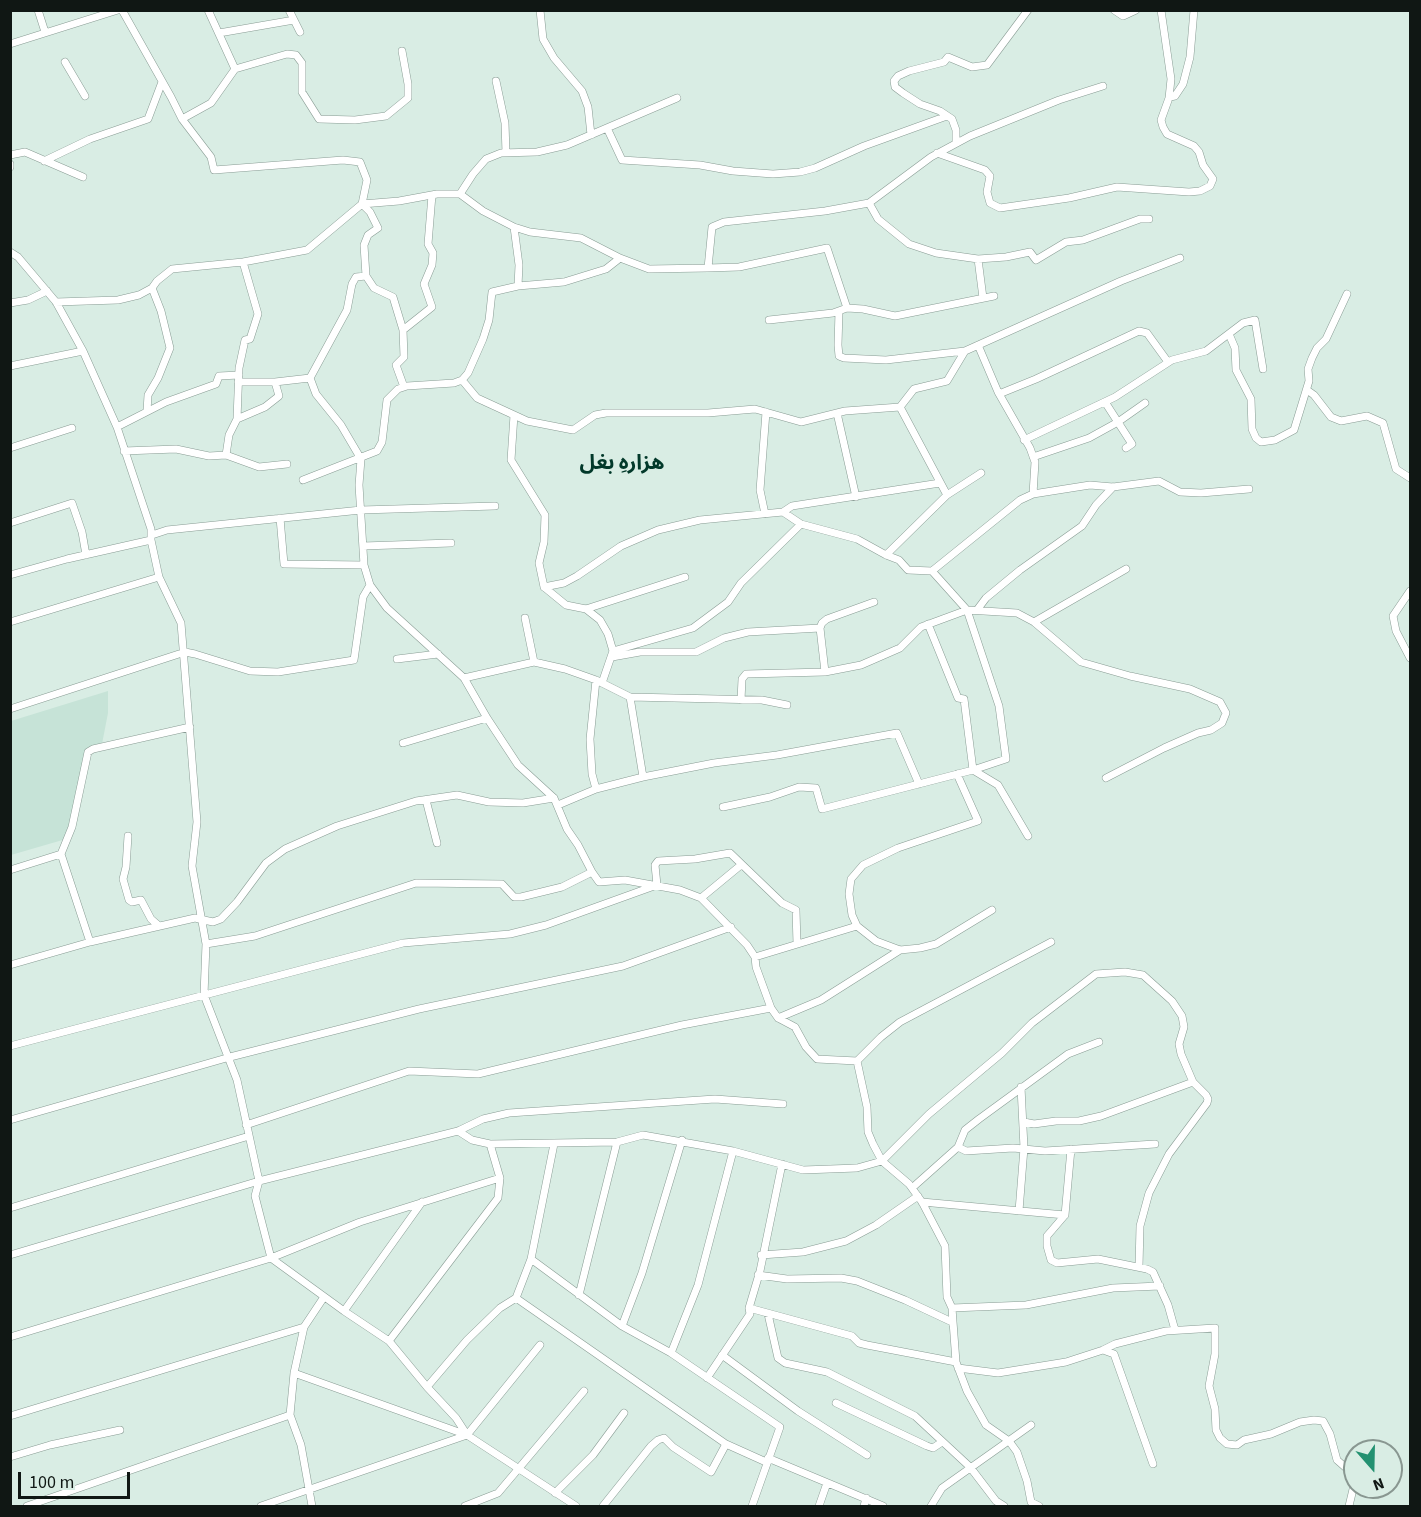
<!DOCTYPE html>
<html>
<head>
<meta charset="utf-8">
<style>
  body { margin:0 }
  #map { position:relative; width:1421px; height:1517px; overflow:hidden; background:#d9ede4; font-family:"Source Sans 3",sans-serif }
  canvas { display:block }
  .frame { position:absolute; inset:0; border:12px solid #101714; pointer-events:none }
  .north { position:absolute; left:1343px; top:1439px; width:60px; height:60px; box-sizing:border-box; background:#d9ede4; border:2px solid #899791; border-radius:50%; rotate:160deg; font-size:16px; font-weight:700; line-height:24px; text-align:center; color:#101714 }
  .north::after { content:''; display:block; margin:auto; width:21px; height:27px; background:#239171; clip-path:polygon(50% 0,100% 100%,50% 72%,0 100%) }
  .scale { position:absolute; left:18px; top:1472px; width:112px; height:27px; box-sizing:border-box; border:3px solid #101714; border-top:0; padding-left:8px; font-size:18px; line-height:21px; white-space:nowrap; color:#101714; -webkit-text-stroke:4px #d9ede4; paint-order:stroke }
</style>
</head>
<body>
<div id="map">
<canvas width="1421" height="1517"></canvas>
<div class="frame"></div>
<div class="north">N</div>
<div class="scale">100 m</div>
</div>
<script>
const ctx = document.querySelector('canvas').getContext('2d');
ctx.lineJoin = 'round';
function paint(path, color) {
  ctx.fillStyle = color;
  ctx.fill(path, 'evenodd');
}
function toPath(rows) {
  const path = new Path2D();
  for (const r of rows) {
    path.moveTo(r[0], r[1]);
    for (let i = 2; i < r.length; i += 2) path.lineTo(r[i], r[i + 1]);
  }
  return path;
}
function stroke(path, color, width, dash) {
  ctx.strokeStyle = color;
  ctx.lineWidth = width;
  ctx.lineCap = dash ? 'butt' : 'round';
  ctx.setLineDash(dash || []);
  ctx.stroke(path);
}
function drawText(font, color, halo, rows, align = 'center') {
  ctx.font = font + ' "Source Sans 3","Noto Sans Arabic",sans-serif';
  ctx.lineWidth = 6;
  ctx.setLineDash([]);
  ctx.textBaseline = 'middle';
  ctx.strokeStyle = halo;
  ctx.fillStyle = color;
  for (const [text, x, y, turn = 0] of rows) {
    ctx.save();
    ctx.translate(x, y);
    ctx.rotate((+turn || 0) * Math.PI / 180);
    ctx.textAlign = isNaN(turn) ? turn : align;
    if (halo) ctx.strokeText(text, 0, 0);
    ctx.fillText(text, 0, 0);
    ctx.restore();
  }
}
const built = toPath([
  [108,691,108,713,102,744,88,748,66,839,11,855,11,721]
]);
const minor = toPath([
  [38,10,45,32],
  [122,10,171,97,182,119,211,157,214,170,343,160,360,162,367,180,362,204],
  [289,10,300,32],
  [540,10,543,39,554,58,582,91,588,107,591,135],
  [1114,10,1123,16,1136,10],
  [219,33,294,20],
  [10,44,118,10],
  [65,62,85,96],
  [235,69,287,54,296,55,302,63,302,92,319,119,355,120,386,116,408,98,408,84,402,51],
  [496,81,505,123,506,153],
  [1170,97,1175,96,1183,84,1190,57,1194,10],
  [182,119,211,103,235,69,208,10],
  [607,128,622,160,700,165,733,171,773,174,800,172,815,168,864,146,947,116],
  [956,143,956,130,952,119,940,111,920,104,903,93,895,87,894,81,898,76,909,71,944,62,948,57,972,67,987,65,1028,10],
  [937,153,985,170,990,176,987,192,990,203,1000,208,1069,198,1117,187,1189,192,1200,191,1210,186,1213,179,1203,165,1199,152,1194,146,1167,134,1163,127,1161,120,1169,98,1171,79,1161,10],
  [10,155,25,152,83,177],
  [44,161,90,139,148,119,162,82],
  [10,164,10,167],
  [460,194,473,174,486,159,501,153,537,152,567,145,677,98],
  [869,203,878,219,909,244,936,253,978,259,1006,257,1030,252,1036,260,1066,242,1083,240,1140,219,1149,219],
  [362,204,370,212,378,228,368,235,364,245,366,276,356,277,352,284,347,310,310,378,316,394,341,425,361,459,359,485,364,565,370,585,387,608,464,678,487,718,518,765,554,798,567,829,578,845,592,872,599,882,625,880,680,890,701,898,747,945,755,957,756,967,771,1008,778,1018,795,1027,806,1047,817,1059,857,1061],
  [514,227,519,265,518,286],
  [10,252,18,257,56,302,83,351,117,427,151,529,151,540,159,577,181,623,197,822,192,866,206,944,204,995,237,1080,259,1181,255,1196,271,1258,344,1311,389,1341,427,1387,456,1418,467,1435,576,1506],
  [620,258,649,269,708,268,739,267,827,248,847,308],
  [978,259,983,298],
  [708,268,712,227,724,222,825,211,869,203,931,157,970,136,1059,100,1103,86],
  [366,276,374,288,393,297,403,330,404,357,396,365,404,387],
  [56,302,118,300,139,295,152,288,157,281,172,269,243,262,307,250,362,204,399,201,437,194,460,194,483,211,514,227,530,232,581,238,620,258,606,269,564,282,518,286,492,292,489,320,483,339,468,373,462,380,454,383,407,386,398,389,387,400,382,442,377,451,303,480],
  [10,303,28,300,47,291],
  [839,311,838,345,839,356,844,358,886,360,965,351,1121,281,1180,258],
  [769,320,833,313,847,308,863,309,895,316,994,296],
  [403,330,432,307,424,284,432,265,433,253,428,244,432,195],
  [1229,334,1235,348,1236,370,1251,399,1252,429,1256,438,1261,442,1275,440,1294,430,1309,381,1308,369,1312,358,1317,348,1326,339,1347,294],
  [978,345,998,392,1030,448,1035,462,1033,494],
  [10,366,83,351],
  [462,380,477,398,514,415,511,460,545,515,544,542,539,563,544,587,566,605,586,609,685,577],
  [238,382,275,382],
  [1307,390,1314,395,1331,417,1341,421,1367,416,1383,423,1396,469,1410,478],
  [999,394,1036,379,1139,331,1147,333,1168,362],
  [1105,402,1132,444,1126,448],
  [900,407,947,495],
  [147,411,148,395,158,378,170,348,161,311,152,288],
  [837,413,856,497],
  [514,415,527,421,573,430,595,415,606,413,708,413,755,409,801,422,845,411,900,407,914,389,947,381,965,351],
  [237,419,239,368,245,340,250,339,258,314,243,262],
  [117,427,166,402,216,384,219,376,239,375],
  [1024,440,1115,397,1172,360,1206,351,1243,323,1255,320,1263,369],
  [10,448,72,428],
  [124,451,176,449,209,456,226,455,259,467,287,464],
  [226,455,229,435,237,419,265,407,279,396,275,382,310,378],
  [1033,457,1089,438,1118,422,1145,403],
  [783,512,792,506,940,483],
  [765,514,760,490,766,412],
  [280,518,284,564,364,565],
  [10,523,72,503,82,532,86,555],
  [152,535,167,530,361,510,495,506],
  [363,546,451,543],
  [886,555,947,495,981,473],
  [932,571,1020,500,1033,494,1090,485,1113,487,1159,481,1180,492,1201,493,1249,489],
  [10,575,67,559,151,540],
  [544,587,564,583,577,576,621,546,658,530,700,520,783,512,801,524,857,539,886,555,899,560,908,570,932,571,967,610,1017,613,1034,622,1081,662,1130,676,1190,689,1220,702,1226,713,1222,723,1211,730,1198,733,1164,748,1106,778],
  [1410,591,1393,616,1396,631,1410,658],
  [586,609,600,620,608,634,613,651,602,683],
  [977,610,986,598,1020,570,1082,526,1096,505,1113,487],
  [525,618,534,662],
  [10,622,159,577],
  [1034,622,1126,569],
  [928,624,958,698,964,699,973,770,998,785,1028,836],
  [613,651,693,628,728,602,741,583,801,524],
  [612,657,640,652,696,652,724,638,748,632,820,628],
  [397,659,438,654],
  [825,672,820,628,822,623,827,619,874,602],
  [464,678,534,662,565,669,596,680,630,697,762,700,787,705],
  [596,680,590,739,592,774,596,789],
  [630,697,643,777],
  [10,709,185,652,195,654,250,671,278,672,354,660,363,597,370,585],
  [403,743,487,718],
  [957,774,978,821,898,848,863,865,851,879,849,894,852,915,857,926,876,941,900,950,920,948,936,944,992,910],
  [426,800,437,843],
  [558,805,596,789,643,777,714,763,777,755,897,733,919,784],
  [723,807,770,797,799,787,816,788,822,809,973,770,1006,759,999,706,967,610,921,627,900,648,861,665,825,672,746,674,742,679,741,700],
  [128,836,126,867,123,879,129,900,132,902,141,900,151,919,159,926],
  [10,870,61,854],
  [701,898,741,865],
  [90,942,61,854,72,827,88,752,93,749,190,727],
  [206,944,255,936,416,883,502,884,514,897,521,897,562,887,592,872],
  [755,957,857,926],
  [10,965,90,942,195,918,213,922,221,919,237,902,266,863,285,849,337,826,416,801,457,795,489,802,523,803,554,798],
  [778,1018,821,1000,900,950],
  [10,1046,403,943,510,934,546,925,657,885,655,865,658,861,695,859,730,853,782,903,796,910,797,944],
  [857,1061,867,1107,868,1132,873,1144,882,1161,909,1184,922,1202,945,1246,947,1297,952,1308,956,1362,967,1391,986,1425,1009,1441,1017,1452,1027,1481,1031,1502,1039,1506],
  [857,1061,881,1037,900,1022,1051,942],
  [10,1120,230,1057,419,1009,623,966,731,927],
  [1024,1122,1034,1124,1056,1121,1079,1121,1101,1116,1193,1082],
  [246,1125,409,1071,478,1074,682,1025,771,1008],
  [458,1131,472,1140,490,1144,617,1142,643,1135,733,1151,803,1170,857,1168,882,1161,929,1114,1002,1053,1032,1023,1096,974,1125,972,1143,975,1172,1001,1182,1016,1184,1027,1179,1044,1181,1054,1193,1082,1206,1095,1208,1099,1207,1103,1169,1154,1149,1193,1140,1226,1139,1267],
  [958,1147,966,1151,1013,1148,1045,1151,1155,1144],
  [1071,1149,1065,1215,1047,1236,1047,1246,1051,1260,1057,1263,1098,1259,1147,1269,1153,1272,1168,1305,1175,1330],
  [912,1188,958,1147,965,1130,979,1119,1068,1054,1099,1042],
  [922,1202,1065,1215],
  [10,1208,249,1136],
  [1019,1211,1024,1148,1021,1087],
  [10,1255,259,1181,458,1131,483,1119,509,1113,715,1099,783,1104],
  [761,1255,803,1252,846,1241,876,1225,918,1196],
  [531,1259,622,1326,671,1353,780,1427,752,1506],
  [758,1275,787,1279,841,1278,857,1281,905,1300,952,1322],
  [579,1295,617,1142],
  [516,1298,726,1444,766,1462],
  [749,1308,852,1336,859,1343,867,1345,956,1362],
  [952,1308,1026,1305,1113,1288,1160,1286],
  [344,1311,422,1202],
  [768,1314,778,1358,785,1363,827,1372,915,1416,970,1467,996,1501,1004,1506],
  [622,1326,642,1273,682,1140],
  [10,1337,271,1258,360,1222,500,1178],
  [389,1341,498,1198,500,1178,490,1144],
  [1103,1350,1115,1344,1166,1331,1215,1328,1215,1354,1209,1386,1215,1409,1216,1430,1220,1438,1227,1444,1237,1445,1244,1440,1271,1434,1300,1422,1314,1420,1323,1421,1330,1434,1337,1460,1354,1475,1354,1485,1349,1506],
  [671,1353,698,1285,733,1151],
  [722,1355,798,1411,867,1455],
  [958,1368,998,1373,1066,1362,1103,1350,1114,1354,1153,1464],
  [294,1373,467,1435],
  [707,1378,750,1314,749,1308,760,1271,782,1164],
  [427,1387,467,1340,500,1308,516,1298,531,1259,554,1144],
  [836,1403,927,1446,933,1448,942,1442],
  [10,1416,304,1327],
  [10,1457,50,1445,120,1430],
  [768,1458,883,1506],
  [555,1493,593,1455,624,1413],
  [27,1506,290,1415],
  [261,1506,467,1435,540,1345],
  [312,1506,301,1445,290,1415,294,1373,304,1327,324,1297],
  [465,1506,498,1493,584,1391],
  [603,1506,651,1446,658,1440,664,1438,673,1447,711,1472,726,1444],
  [819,1506,827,1483],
  [864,1506,866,1498],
  [931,1506,942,1488,1031,1425]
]);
const districtNames = [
  ["هزارهِ بغل",622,464]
];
paint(built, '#c6e3d7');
stroke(minor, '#899c94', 8);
stroke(minor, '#fff', 7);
drawText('bold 21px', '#02392a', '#d9ede4', districtNames);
</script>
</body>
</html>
